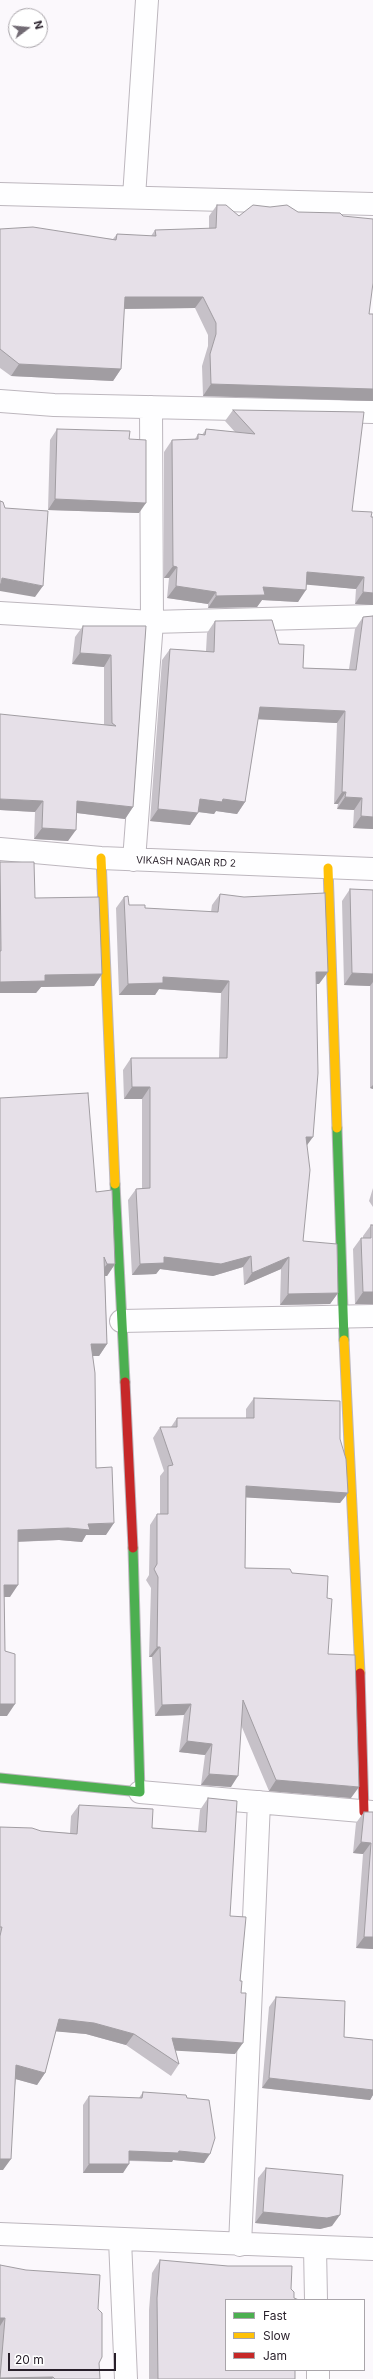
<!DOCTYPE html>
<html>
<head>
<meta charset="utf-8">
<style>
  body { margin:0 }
  #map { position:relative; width:373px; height:2379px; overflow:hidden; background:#fbf8fc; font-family:Inter,sans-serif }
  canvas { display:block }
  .legend { position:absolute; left:225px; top:2299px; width:140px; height:72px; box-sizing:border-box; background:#fff; border:1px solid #a9a5aa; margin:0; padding:5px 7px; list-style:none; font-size:12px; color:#281f2a }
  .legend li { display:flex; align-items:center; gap:8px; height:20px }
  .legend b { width:20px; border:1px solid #a9a5aa }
  .north { position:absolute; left:8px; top:8px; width:40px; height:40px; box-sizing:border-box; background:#fff; border:1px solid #a9a5aa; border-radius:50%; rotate:74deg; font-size:11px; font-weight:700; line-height:16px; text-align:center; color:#281f2a }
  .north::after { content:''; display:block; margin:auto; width:14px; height:18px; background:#726b74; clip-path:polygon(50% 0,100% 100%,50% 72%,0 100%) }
  .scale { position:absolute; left:8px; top:2353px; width:108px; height:18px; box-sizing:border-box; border:2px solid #281f2a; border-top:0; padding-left:5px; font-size:12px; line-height:14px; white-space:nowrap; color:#281f2a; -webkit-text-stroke:3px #fff; paint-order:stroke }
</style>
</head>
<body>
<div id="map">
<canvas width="373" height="2379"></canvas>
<ul class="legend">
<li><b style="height:5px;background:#4caf50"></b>Fast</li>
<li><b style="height:5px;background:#ffc107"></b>Slow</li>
<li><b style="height:5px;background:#c62828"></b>Jam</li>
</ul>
<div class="north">N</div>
<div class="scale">20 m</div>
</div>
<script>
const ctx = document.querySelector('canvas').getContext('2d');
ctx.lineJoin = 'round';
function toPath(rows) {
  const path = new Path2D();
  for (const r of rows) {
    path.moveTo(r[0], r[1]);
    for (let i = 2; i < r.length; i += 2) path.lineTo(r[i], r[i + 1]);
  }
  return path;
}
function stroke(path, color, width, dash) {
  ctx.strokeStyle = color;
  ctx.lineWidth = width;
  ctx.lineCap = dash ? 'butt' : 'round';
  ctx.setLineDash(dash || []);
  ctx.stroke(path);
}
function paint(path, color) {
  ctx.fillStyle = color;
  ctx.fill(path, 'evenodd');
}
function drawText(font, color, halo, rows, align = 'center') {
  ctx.font = font + ' Inter,sans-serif';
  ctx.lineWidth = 3;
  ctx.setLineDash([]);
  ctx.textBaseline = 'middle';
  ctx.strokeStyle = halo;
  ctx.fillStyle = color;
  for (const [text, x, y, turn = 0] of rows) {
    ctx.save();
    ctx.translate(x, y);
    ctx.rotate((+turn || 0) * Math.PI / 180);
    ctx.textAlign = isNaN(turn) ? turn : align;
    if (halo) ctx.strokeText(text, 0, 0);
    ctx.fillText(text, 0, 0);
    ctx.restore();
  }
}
const street = toPath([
  [0,194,373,204],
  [134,197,147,0],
  [0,401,54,405,373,412],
  [151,407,152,622,373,616],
  [0,613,152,622,134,860],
  [0,849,101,858,373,869],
  [121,1321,373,1316],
  [140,1792,373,1812],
  [0,2234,373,2249],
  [120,2240,126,2379],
  [240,2245,259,1802],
  [315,2248,316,2300],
  [318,2370,318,2379]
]);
const fast = toPath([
  [337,1128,344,1340],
  [115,1184,125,1382],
  [0,1778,140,1792,133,1548]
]);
const slow = toPath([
  [101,858,115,1184],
  [328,868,337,1128],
  [344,1340,360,1673]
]);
const jam = toPath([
  [125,1382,133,1548],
  [360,1673,364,1812]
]);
const wall = toPath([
  [217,205,239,216,369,314,373,314,373,401,203,396,202,366,208,346,208,335,195,308,124,309,121,369,113,381,11,376,0,368,0,229,113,239,117,234,151,236,155,230,209,229,209,216],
  [233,410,352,511,371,517,373,605,355,604,356,589,307,584,298,602,262,600,257,607,208,608,208,604,167,598,169,578,164,578,164,452,172,440,195,439,198,434,202,435,206,429,235,432,225,421],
  [57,429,129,439,139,513,48,510,50,440],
  [373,616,373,829,353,828,354,810,337,809,338,804,334,804,337,723,258,719,245,802,237,814,216,811,214,814,198,812,190,825,150,821,162,660,170,649,206,651,207,633,215,621,279,644,303,668,349,669,355,629,363,617],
  [83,626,146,626,133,807,125,819,77,813,68,841,34,839,35,812,0,810,104,724,104,667,72,664,75,637],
  [0,862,35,898,102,974,94,986,41,987,36,993,0,993],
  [350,889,373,890,373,1089,370,1088,370,986,344,985,342,901],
  [220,894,319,984,316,984,307,1145,303,1241,338,1293,330,1304,280,1305,281,1269,244,1285,243,1267,213,1276,160,1269,156,1274,132,1275,128,1200,136,1189,142,1188,142,1099,124,1099,123,1070,131,1058,219,1058,221,993,159,989,155,995,119,995,116,908,124,897,129,905,145,908,211,912,212,905],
  [0,1098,96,1192,115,1264,107,1276,105,1276,107,1344,99,1356,93,1356,96,1468,106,1535,86,1535,82,1542,59,1540,18,1542,10,1597,4,1597,5,1651,7,1716,0,1716],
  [373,1188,373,1207,369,1201],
  [371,1225,373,1225,373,1304,355,1304,353,1249,361,1238,363,1238,363,1236],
  [254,1398,340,1439,348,1493,340,1503,246,1497,245,1568,292,1573,327,1598,328,1654,351,1798,269,1791,241,1725,231,1787,201,1785,205,1755,179,1752,184,1715,155,1716,152,1657,149,1657,151,1588,146,1580,149,1575,150,1525,157,1514,160,1514,160,1476,164,1471,153,1438,160,1427,171,1427,177,1418,246,1418,246,1409],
  [208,1798,230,1916,240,1981,235,2054,175,2050,179,2064,171,2076,126,2045,86,2034,56,2031,45,2073,37,2085,16,2079,3,2170,0,2170,0,1827,41,1831,70,1833,71,1816,79,1805,152,1828,198,1831,200,1810],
  [364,1812,373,1812,373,1949,356,1948,363,1854,353,1853,356,1823],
  [276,1997,344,2037,373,2040,373,2095,370,2100,262,2088,269,2007],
  [143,2092,204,2163,173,2160,172,2162,129,2161,123,2173,83,2173,83,2105,89,2096,139,2098],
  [266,2168,332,2226,320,2229,255,2223,258,2178],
  [160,2260,226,2300,295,2379,149,2379,149,2310,152,2273],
  [0,2265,98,2309,99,2363,100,2379,0,2379]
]);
const shadedWall = toPath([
  [125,297,203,297,195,308,117,309],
  [19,364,121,369,113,381,11,376],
  [211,384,373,389,373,401,203,396],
  [55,499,146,503,139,513,48,510],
  [173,566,177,567,169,578,164,578],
  [307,572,364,577,356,589,299,584],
  [2,578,43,586,35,597,0,591,0,582],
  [176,586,216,592,208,604,167,598],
  [263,587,306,590,298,602,262,600,257,607,208,608,216,596],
  [363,592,373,593,373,605,355,604],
  [80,653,111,655,104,667,72,664],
  [260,707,345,711,337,723,252,719],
  [342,792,346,792,338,804,334,804],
  [345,797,362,798,354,810,337,809],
  [0,799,43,801,35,812,0,810],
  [200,799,223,799,245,802,237,814,216,811,214,814,191,811],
  [77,801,133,807,125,819,69,812],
  [158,809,198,813,190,825,150,821],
  [361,816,373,817,373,829,353,828],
  [42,828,76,830,68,841,34,839],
  [316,972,328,972,319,984,308,984],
  [352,973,373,974,373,982,370,986,344,985],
  [102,974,94,986,41,987,36,993,0,993,0,982,45,975],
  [163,977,229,981,221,993,159,989,155,995,119,995,128,984],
  [373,1085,373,1089,370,1088],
  [132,1087,150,1087,142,1099,124,1099],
  [306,1137,313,1137,305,1148],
  [251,1256,243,1267,213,1276,160,1269,156,1274,132,1275,140,1264,164,1257],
  [289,1257,281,1269,244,1285,252,1273],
  [107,1264,115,1264,107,1276,98,1276],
  [363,1292,373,1292,373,1304,355,1304],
  [338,1293,330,1304,280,1305,288,1294],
  [91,1344,107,1344,99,1356,83,1356],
  [246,1486,348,1493,340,1503,238,1497],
  [114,1523,106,1535,86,1535,82,1542,59,1540,9,1542,18,1530,88,1524],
  [4,1585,18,1585,10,1597,0,1597],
  [157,1647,160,1647,152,1657,149,1657],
  [0,1704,15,1704,7,1716,0,1716],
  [191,1704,184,1715,155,1716,162,1705],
  [187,1741,212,1744,205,1755,179,1752],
  [209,1774,238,1776,231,1787,201,1785],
  [276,1780,359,1787,351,1798,269,1791],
  [361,1842,371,1843,363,1854,353,1853],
  [364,1937,373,1937,373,1949,356,1948],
  [59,2019,94,2023,134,2034,126,2045,86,2034,51,2031],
  [172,2038,243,2043,235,2054,164,2050],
  [16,2065,45,2073,37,2085,8,2077],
  [269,2078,373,2090,373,2095,370,2100,262,2088],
  [129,2151,179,2151,210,2154,204,2163,173,2160,172,2162,123,2160],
  [0,2159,11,2159,3,2170,0,2170],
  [89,2164,129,2164,123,2173,83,2173],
  [263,2212,340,2215,332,2226,320,2229,255,2223],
  [0,2318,5,2318,0,2326],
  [53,2377,52,2379,0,2379,0,2378]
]);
const building = toPath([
  [217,205,226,205,239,216,253,205,270,207,287,205,298,212,340,213,343,216,373,219,373,283,369,314,373,314,373,389,211,384,210,354,216,334,216,323,203,297,125,297,121,369,19,364,0,349,0,229,33,227,116,240,117,234,156,236,155,230,216,228,217,205],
  [233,410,364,412,352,511,372,512,371,517,373,517,373,593,363,592,364,577,307,572,306,590,263,587,265,595,216,596,216,592,176,586,177,567,173,566,172,440,198,439,198,434,205,435,206,429,255,434,233,410],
  [57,429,130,431,129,439,146,440,146,503,55,499,57,429],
  [0,501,3,502,5,508,48,511,43,586,2,578,1,584,0,584,0,501],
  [373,616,373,817,361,816,362,798,345,797,346,792,342,792,345,711,260,707,245,802,223,799,222,802,200,799,198,813,158,809,170,649,214,652,215,621,272,620,279,644,304,645,303,668,356,670,363,617,373,616],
  [83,626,146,626,133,807,77,801,76,830,42,828,43,801,0,799,0,714,116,726,112,723,111,655,80,653,83,626],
  [0,862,34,862,35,898,99,897,102,974,45,975,45,981,0,982,0,951,1,951,0,862],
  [350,889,373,890,373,974,352,973,350,889],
  [325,893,328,972,316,972,318,1073,313,1137,306,1137,310,1170,303,1241,337,1244,338,1293,288,1294,289,1257,252,1273,251,1256,221,1264,164,1257,164,1263,140,1264,136,1189,150,1188,150,1087,132,1087,131,1058,227,1058,229,981,163,977,163,983,128,984,124,897,128,896,129,905,145,905,145,908,218,912,220,894,244,897,325,893],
  [88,1093,96,1192,112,1190,115,1264,107,1264,104,1257,107,1344,91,1344,95,1373,96,1468,112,1467,114,1523,88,1524,90,1530,68,1528,18,1530,18,1585,4,1585,5,1651,15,1654,15,1704,0,1704,0,1098,88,1093],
  [371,1225,373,1225,373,1292,363,1292,361,1238,371,1238,371,1225],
  [254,1398,340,1401,340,1439,346,1459,348,1493,246,1486,245,1568,290,1569,292,1573,328,1576,327,1598,332,1599,328,1654,355,1655,359,1787,276,1780,243,1700,238,1776,209,1774,212,1744,187,1741,191,1704,162,1705,160,1647,157,1647,158,1577,154,1569,157,1564,157,1514,168,1514,168,1466,173,1465,160,1427,177,1427,177,1418,254,1418,254,1398],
  [208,1798,237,1801,230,1916,246,1917,240,1981,242,1981,241,1993,246,1993,243,2043,172,2038,179,2064,134,2034,94,2023,59,2019,45,2073,16,2065,11,2159,0,2159,0,1936,2,1927,0,1927,0,1827,32,1828,41,1831,77,1834,79,1805,153,1809,152,1828,206,1832,208,1798],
  [364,1812,373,1812,373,1937,364,1937,371,1843,361,1842,364,1812],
  [276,1997,345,2001,344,2037,373,2040,373,2090,269,2078,276,1997],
  [143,2092,186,2095,187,2098,209,2100,215,2138,210,2154,179,2151,178,2153,129,2151,129,2164,89,2164,89,2096,142,2098,143,2092],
  [266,2168,343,2175,340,2215,327,2218,263,2212,266,2168],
  [160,2260,228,2266,292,2266,291,2289,294,2292,294,2298,299,2300,226,2300,226,2370,295,2370,295,2379,158,2379,157,2298,160,2260],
  [0,2265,26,2270,100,2275,98,2309,102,2313,102,2357,99,2363,100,2379,55,2379,53,2377,0,2378,5,2318,0,2318,0,2265]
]);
const streetNames = [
  ["VIKASH NAGAR RD 2",186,862,2]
];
stroke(street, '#bdb7be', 24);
stroke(fast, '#bdb7be', 11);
stroke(slow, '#bdb7be', 11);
stroke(jam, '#bdb7be', 11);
stroke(street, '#fefeff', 22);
stroke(fast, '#4caf50', 9);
stroke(slow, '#ffc107', 9);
stroke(jam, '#c62828', 9);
paint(wall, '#c6c1c8');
paint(shadedWall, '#a19da2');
paint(building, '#e6e0e8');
stroke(building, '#a19da2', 1);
drawText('10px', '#281f2a', '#fff', streetNames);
</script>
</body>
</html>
